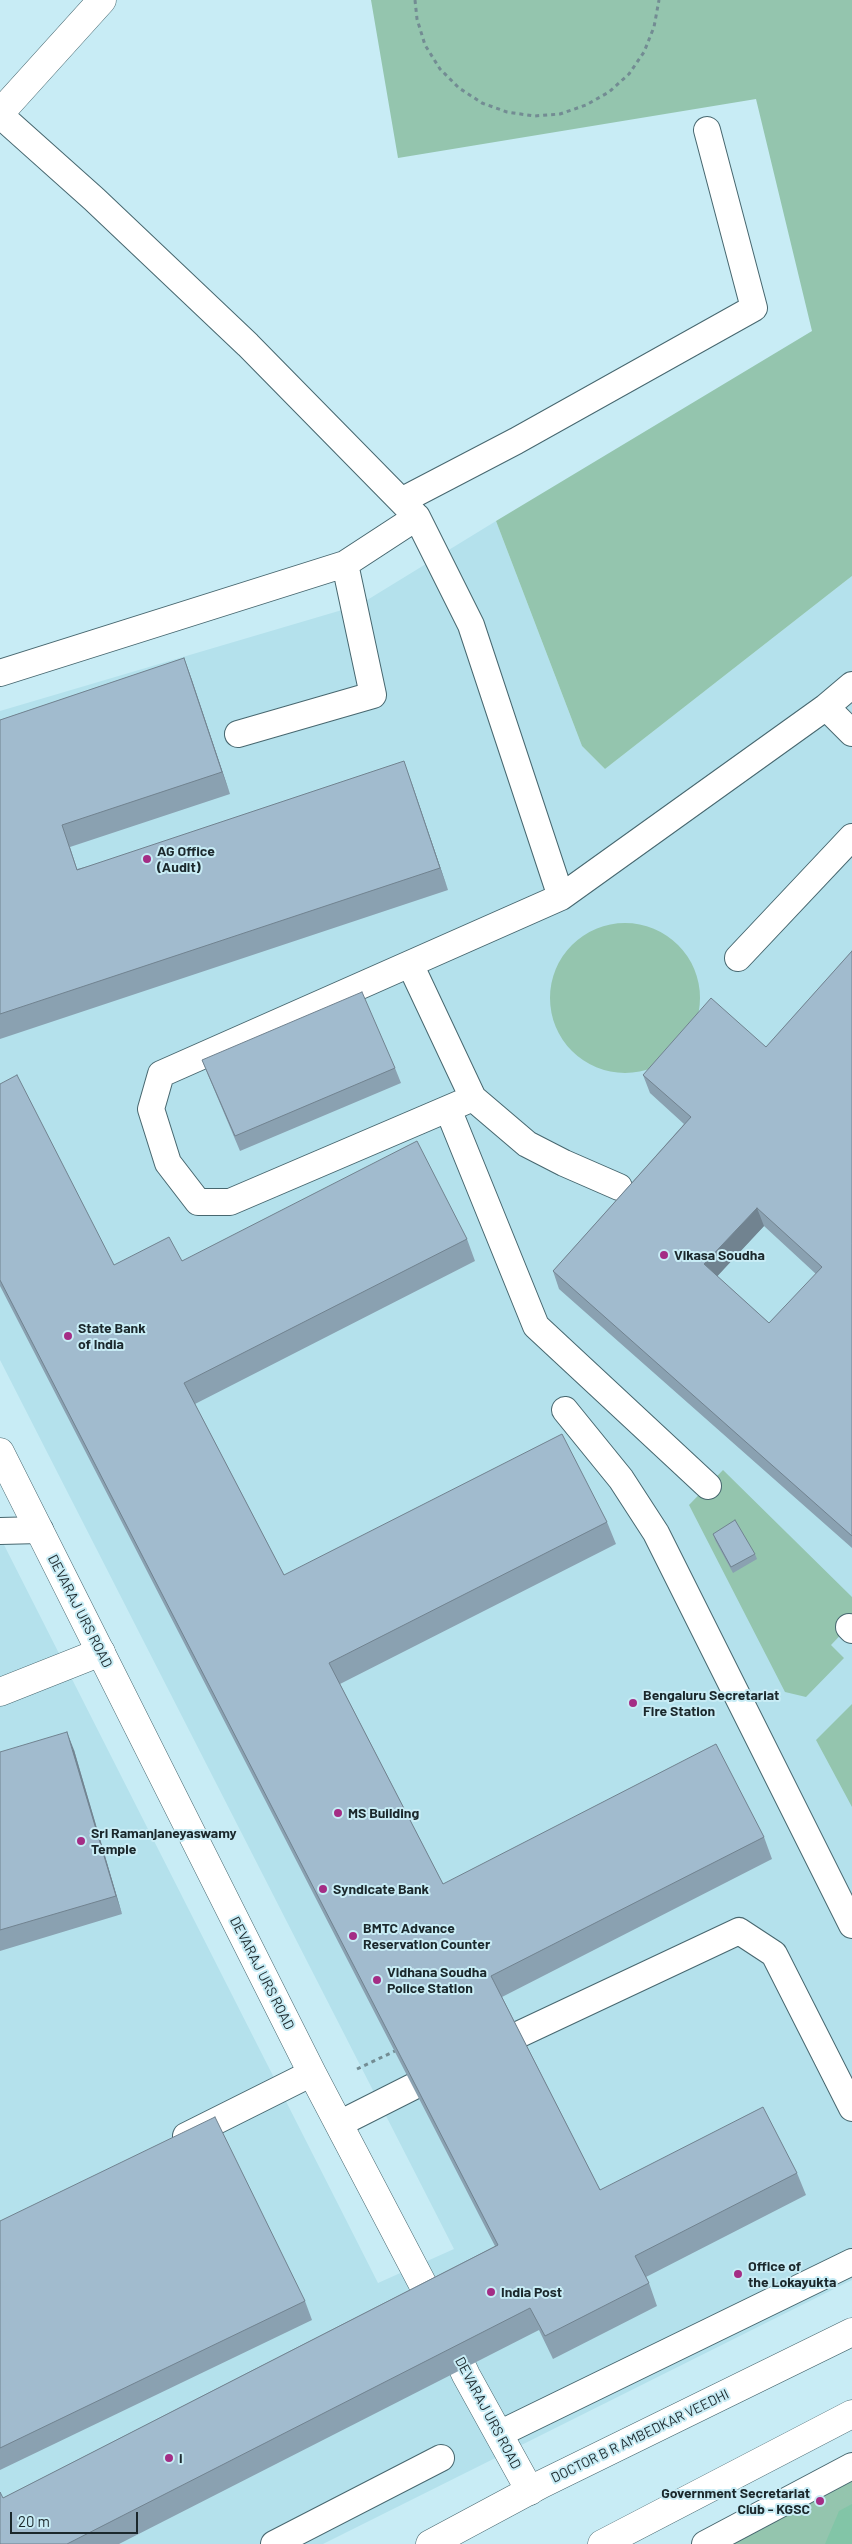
<!DOCTYPE html>
<html>
<head>
<meta charset="utf-8">
<style>
  body { margin:0 }
  #map { position:relative; width:852px; height:2544px; overflow:hidden; background:#c8ecf5; font-family:Barlow,sans-serif }
  canvas { display:block }
  .scale { position:absolute; left:10px; top:2512px; width:128px; height:22px; box-sizing:border-box; border:2px solid #1b282c; border-top:0; padding-left:6px; font-size:15px; line-height:18px; white-space:nowrap; color:#1b282c; -webkit-text-stroke:4px #c8ecf5; paint-order:stroke }
</style>
</head>
<body>
<div id="map">
<canvas width="852" height="2544"></canvas>
<div class="scale">20 m</div>
</div>
<script>
const ctx = document.querySelector('canvas').getContext('2d');
ctx.lineJoin = 'round';
function paint(path, color) {
  ctx.fillStyle = color;
  ctx.fill(path, 'evenodd');
}
function toPath(rows) {
  const path = new Path2D();
  for (const r of rows) {
    if (r.length === 3) {
      path.moveTo(r[0] + r[2], r[1]);
      path.arc(r[0], r[1], r[2], 0, 2 * Math.PI);
      continue;
    }
    path.moveTo(r[0], r[1]);
    for (let i = 2; i < r.length; i += 2) path.lineTo(r[i], r[i + 1]);
  }
  return path;
}
function stroke(path, color, width, dash) {
  ctx.strokeStyle = color;
  ctx.lineWidth = width;
  ctx.lineCap = dash ? 'butt' : 'round';
  ctx.setLineDash(dash || []);
  ctx.stroke(path);
}
function drawText(font, color, halo, rows, align = 'center') {
  ctx.font = font + ' Barlow,sans-serif';
  ctx.lineWidth = 4;
  ctx.setLineDash([]);
  ctx.textBaseline = 'middle';
  ctx.strokeStyle = halo;
  ctx.fillStyle = color;
  for (const [text, x, y, turn = 0] of rows) {
    ctx.save();
    ctx.translate(x, y);
    ctx.rotate((+turn || 0) * Math.PI / 180);
    ctx.textAlign = isNaN(turn) ? turn : align;
    if (halo) ctx.strokeText(text, 0, 0);
    ctx.fillText(text, 0, 0);
    ctx.restore();
  }
}
const built = toPath([
  [496,521,582,746,605,769,852,576,852,2280,323,2544,0,2544,0,1537,378,2283,454,2249,0,1360,0,711,359,605]
]);
const green = toPath([
  [371,0,852,0,852,576,605,769,582,746,496,521,812,331,756,99,398,158],
  [625,998,75],
  [723,1470,852,1597,852,1623,831,1645,844,1658,806,1697,785,1692,689,1505],
  [852,1704,852,1807,816,1740],
  [852,2468,852,2544,728,2544]
]);
const forest = toPath([
  [852,2504,852,2544,825,2544,839,2511]
]);
const path = toPath([
  [415,0,417,19,425,45,440,69,459,88,482,103,507,112,534,116,560,114,586,105,609,92,629,74,644,52,654,27,659,0],
  [357,2069,395,2051]
]);
const lane = toPath([
  [0,115,94,199,248,345,417,517,471,625,561,897],
  [403,500,516,441,754,308,707,130],
  [0,673,345,564,417,517],
  [852,685,826,707,852,733],
  [238,734,373,695,345,564],
  [738,958,852,837],
  [410,964,473,1098,230,1202,198,1202,168,1163,151,1109,161,1074,561,897,826,707],
  [473,1098,527,1144,564,1163,619,1187],
  [448,1109,536,1326,708,1486],
  [565,1410,621,1479,656,1533,852,1925],
  [0,1531,40,1530],
  [849,1627,852,1630],
  [488,2049,739,1931,774,1954,852,2108],
  [339,2124,444,2071],
  [186,2136,312,2073],
  [499,2434,852,2262],
  [274,2544,441,2458],
  [705,2544,852,2466]
]);
const street = toPath([
  [0,1692,101,1652]
]);
const secondary = toPath([
  [0,113,102,0],
  [0,1452,312,2073,430,2298,466,2375,530,2491]
]);
const primary = toPath([
  [430,2544,542,2484,852,2332],
  [602,2544,852,2414]
]);
const wall = toPath([
  [184,658,230,794,70,847,77,869,412,784,448,890,0,1039,0,720],
  [852,951,852,1548,559,1289,553,1271,684,1124,650,1093,643,1075,766,1047],
  [764,1226,816,1274,769,1323,717,1276],
  [202,1060,395,1068,401,1083,240,1151,208,1075],
  [0,1084,114,1265,182,1261,467,1239,475,1261,195,1404,284,1575,607,1522,616,1544,340,1684,443,1884,764,1837,772,1859,502,1997,600,2190,797,2173,806,2195,646,2277,649,2283,657,2306,553,2359,539,2330,119,2544,0,2544,3,2498,495,2246,0,1286],
  [713,1534,755,1554,757,1559,733,1573,715,1540],
  [74,1750,122,1914,0,1951,0,1752],
  [0,2221,305,2301,312,2320,0,2470]
]);
const shadedWall = toPath([
  [184,658,192,680,230,794,222,772],
  [404,761,412,784,448,890,440,868],
  [757,1208,764,1226,711,1283,704,1264],
  [67,1732,74,1750,122,1914,116,1896]
]);
const building = toPath([
  [184,658,222,772,62,825,77,870,404,761,440,868,0,1014,0,720,184,658],
  [852,951,852,1536,553,1271,691,1117,643,1075,711,998,766,1047,852,951],
  [757,1208,822,1267,769,1323,704,1264,757,1208],
  [362,992,395,1068,235,1136,202,1060,362,992],
  [17,1075,114,1265,169,1237,182,1261,417,1141,467,1239,184,1383,284,1575,562,1434,607,1522,329,1663,443,1884,716,1744,764,1837,491,1976,600,2190,763,2107,797,2173,635,2256,649,2283,545,2336,530,2308,67,2544,0,2544,0,2492,3,2498,498,2245,0,1280,0,1084,17,1075],
  [735,1520,755,1554,731,1567,713,1534,735,1520],
  [67,1732,116,1896,0,1930,0,1752,67,1732],
  [215,2117,305,2301,0,2448,0,2221,215,2117]
]);
const markers = [
  [147,859,5,"#a42d85"],
  [664,1255,5,"#a42d85"],
  [68,1336,5,"#a42d85"],
  [633,1703,5,"#a42d85"],
  [338,1813,5,"#a42d85"],
  [81,1841,5,"#a42d85"],
  [323,1889,5,"#a42d85"],
  [353,1936,5,"#a42d85"],
  [377,1980,5,"#a42d85"],
  [738,2274,5,"#a42d85"],
  [491,2292,5,"#a42d85"],
  [169,2458,5,"#a42d85"],
  [820,2501,5,"#a42d85"]
];
const poiNames = [
  ["AG Office",157,851],
  ["(Audit)",157,867],
  ["Vikasa Soudha",674,1255],
  ["State Bank",78,1328],
  ["of India",78,1344],
  ["Bengaluru Secretariat",643,1695],
  ["Fire Station",643,1711],
  ["MS Building",348,1813],
  ["Sri Ramanjaneyaswamy",91,1833],
  ["Temple",91,1849],
  ["Syndicate Bank",333,1889],
  ["BMTC Advance",363,1928],
  ["Reservation Counter",363,1944],
  ["Vidhana Soudha",387,1972],
  ["Police Station",387,1988],
  ["Office of",748,2266],
  ["the Lokayukta",748,2282],
  ["India Post",501,2292],
  ["i",179,2458],
  ["Government Secretariat",810,2493,"right"],
  ["Club - KGSC",810,2509,"right"]
];
const streetNames = [
  ["DEVARAJ URS ROAD",80,1611,63],
  ["DEVARAJ URS ROAD",262,1973,63],
  ["DEVARAJ URS ROAD",488,2413,62],
  ["DOCTOR B R AMBEDKAR VEEDHI",640,2436,-26]
];
paint(built, '#b4e1ec');
paint(green, '#94c5ae');
paint(forest, '#82c5a7');
stroke(lane, '#47676f', 28);
stroke(street, '#47676f', 29);
stroke(secondary, '#47676f', 29);
stroke(primary, '#47676f', 29);
stroke(path, '#738c93', 3, [4, 4]);
stroke(lane, '#fff', 26);
stroke(street, '#fff', 28);
stroke(secondary, '#fff', 28);
stroke(primary, '#fff', 28);
paint(wall, '#8aa1b1');
paint(shadedWall, '#718390');
paint(building, '#a1bbce');
stroke(building, '#718390', 1);
for (const [x, y, r, color] of markers) {
  const dot = new Path2D();
  dot.arc(x, y, r, 0, 2 * Math.PI);
  ctx.fillStyle = color;
  ctx.fill(dot);
  stroke(dot, '#c8ecf5', 2);
}
drawText('bold 14px', '#1b282c', '#c8ecf5', poiNames, 'left');
drawText('14px', '#1b282c', '#c8ecf5', streetNames);
</script>
</body>
</html>
